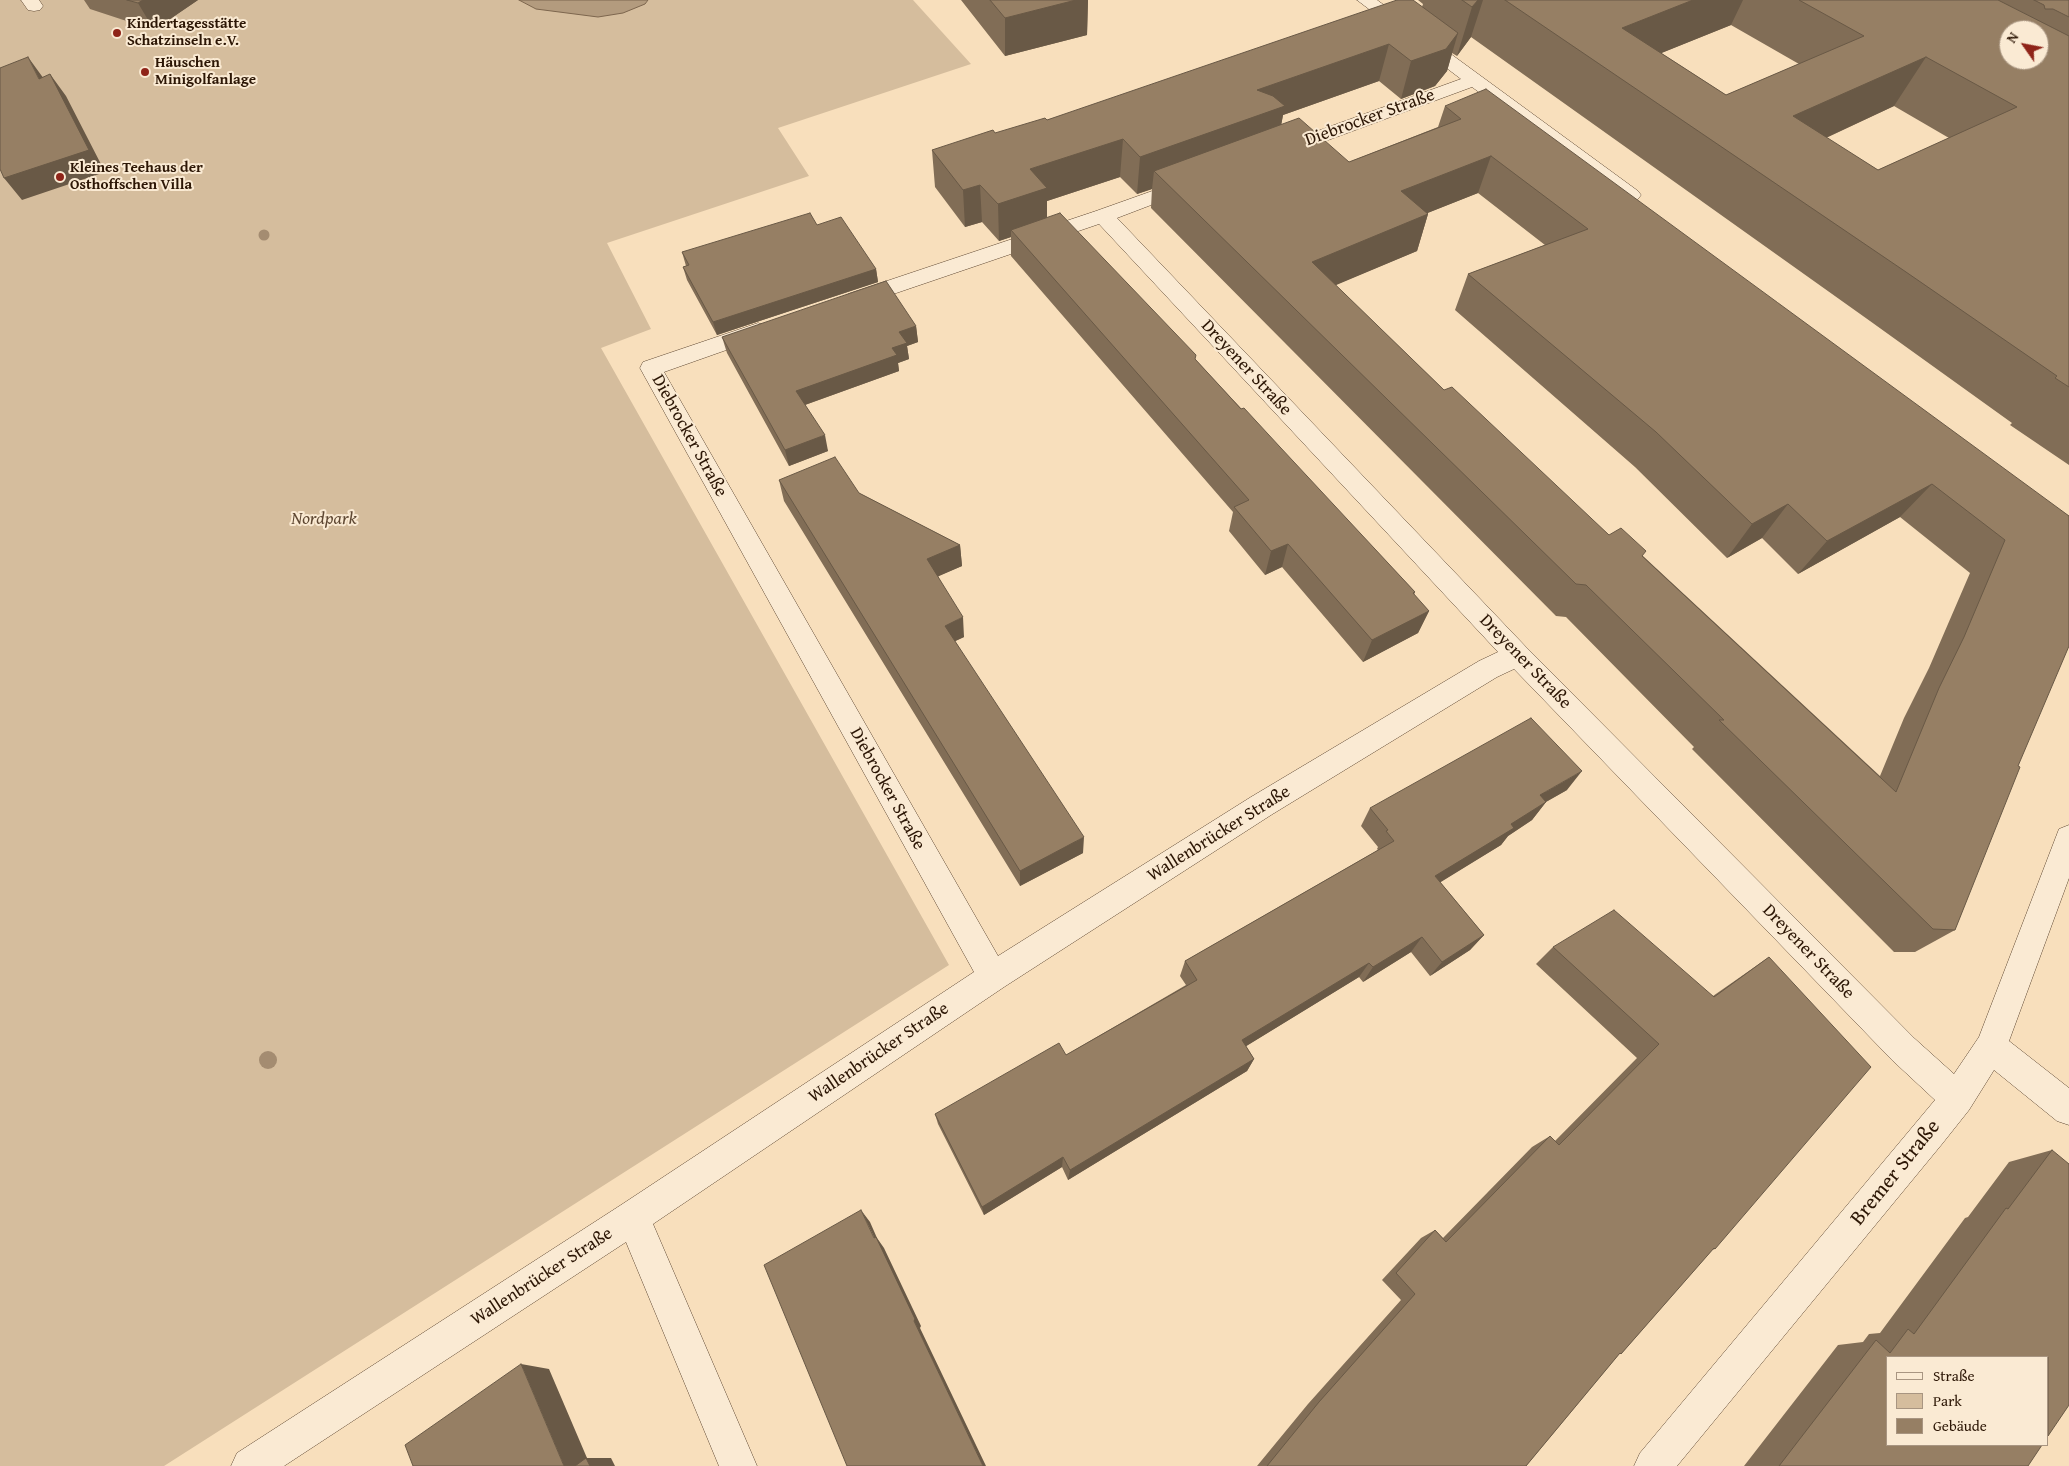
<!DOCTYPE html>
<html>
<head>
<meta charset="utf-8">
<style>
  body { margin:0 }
  #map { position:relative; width:2069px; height:1466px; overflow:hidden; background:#f8dfbc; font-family:"Gentium Book Plus",serif }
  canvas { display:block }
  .legend { position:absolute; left:1886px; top:1356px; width:162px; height:90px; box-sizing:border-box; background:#faead3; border:1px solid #a89581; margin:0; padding:6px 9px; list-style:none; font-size:15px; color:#2c1605 }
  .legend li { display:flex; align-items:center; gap:10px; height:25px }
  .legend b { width:25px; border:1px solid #a89581 }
  .north { position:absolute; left:1999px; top:20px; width:50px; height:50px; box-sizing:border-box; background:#faead3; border:1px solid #a89581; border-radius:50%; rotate:303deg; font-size:14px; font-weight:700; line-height:20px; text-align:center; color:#2c1605 }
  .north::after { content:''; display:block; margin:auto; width:18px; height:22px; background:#8f2418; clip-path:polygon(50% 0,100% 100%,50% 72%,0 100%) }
</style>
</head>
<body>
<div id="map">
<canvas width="2069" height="1466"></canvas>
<ul class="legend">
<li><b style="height:6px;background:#faead3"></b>Straße</li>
<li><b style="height:14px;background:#d5bd9d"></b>Park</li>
<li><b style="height:14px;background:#967f64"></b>Gebäude</li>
</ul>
<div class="north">N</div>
</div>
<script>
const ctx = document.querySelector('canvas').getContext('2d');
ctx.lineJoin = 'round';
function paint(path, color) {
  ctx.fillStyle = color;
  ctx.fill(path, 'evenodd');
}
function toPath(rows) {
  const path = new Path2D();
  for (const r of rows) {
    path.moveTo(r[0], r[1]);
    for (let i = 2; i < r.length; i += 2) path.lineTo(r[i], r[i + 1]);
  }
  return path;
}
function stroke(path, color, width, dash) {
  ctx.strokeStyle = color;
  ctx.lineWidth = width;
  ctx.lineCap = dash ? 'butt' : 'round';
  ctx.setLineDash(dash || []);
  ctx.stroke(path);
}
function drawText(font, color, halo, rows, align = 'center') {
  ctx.font = font + ' "Gentium Book Plus",serif';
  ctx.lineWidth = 4;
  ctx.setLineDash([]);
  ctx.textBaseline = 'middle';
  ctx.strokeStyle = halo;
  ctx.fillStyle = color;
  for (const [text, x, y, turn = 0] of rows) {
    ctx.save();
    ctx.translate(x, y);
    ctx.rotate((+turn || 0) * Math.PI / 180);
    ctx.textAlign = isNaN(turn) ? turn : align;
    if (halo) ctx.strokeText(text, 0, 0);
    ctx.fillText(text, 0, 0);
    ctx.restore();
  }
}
const green = toPath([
  [0,0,519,0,536,9,645,4,648,0,913,0,971,64,778,128,809,176,607,243,651,329,601,348,949,965,164,1466,0,1466]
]);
const water = toPath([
  [519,0,648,0,645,4,623,13,598,17,536,9,519,0]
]);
const minor = toPath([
  [21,0,39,0,43,6,40,10,34,11,28,10,21,0],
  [1357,0,1377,0,1638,191,1641,195,1638,199,1631,201,1624,199,1472,87,1293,153,1286,155,1279,153,1276,149,1279,145,1461,79,1357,0],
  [1186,179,1193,181,1196,185,1193,189,1117,218,1526,647,1914,1038,1954,1074,1979,1037,2059,829,2069,825,2069,878,2009,1041,2069,1088,2069,1125,2057,1121,1994,1070,1969,1110,1942,1144,1677,1466,1634,1466,1640,1453,1935,1100,1892,1060,1514,669,1497,677,1271,815,1004,987,653,1224,757,1466,719,1466,626,1242,284,1466,231,1466,237,1453,621,1205,974,972,640,368,643,362,758,323,766,326,769,331,766,336,664,372,998,956,1251,797,1479,661,1498,652,1099,224,864,304,856,306,848,304,845,299,848,294,1096,211,1186,179]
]);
const trees = [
  [264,235,5.5],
  [268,1060,9]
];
const wall = toPath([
  [84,0,198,0,154,30,90,9],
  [961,0,1088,0,1087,35,1005,56],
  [1418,0,2069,0,2069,465,2010,425,2012,423,1870,321,1471,37,1457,56,1452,53,1447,71,1435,86,1401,99,1379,81,1283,115,1281,125,1349,162,1438,127,1445,106,2069,516,2018,766,1955,930,1915,952,1894,952,1692,749,1694,747,1566,617,1556,616,1151,208,1152,189,1137,194,1120,177,1047,201,1047,218,1195,359,1219,385,1415,592,1414,595,1429,611,1418,633,1363,662,1282,567,1265,575,1229,531,1233,512,1011,256,1011,237,999,241,982,222,965,227,935,187,932,150,1047,120,1422,7,1423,4],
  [1731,25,1799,64,1726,95,1661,53],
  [1894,106,1949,138,1878,170,1826,138],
  [1478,193,1545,245,1468,274,1455,310,1635,467,1727,558,1762,538,1798,574,1900,517,1970,573,1929,668,1904,718,1880,776,1643,556,1609,535,1444,390,1335,285,1417,251,1428,214,1427,213],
  [817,225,876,269,878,282,717,335,687,280,683,267,686,266,682,252],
  [916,326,918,342,907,346,909,359,898,363,899,371,805,405,828,451,789,466,727,353,722,337],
  [779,480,859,493,960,545,962,566,938,576,964,637,955,641,1083,853,1020,886,784,501],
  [1567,790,1546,802,1532,820,1508,836,1501,845,1440,882,1484,935,1470,950,1430,976,1411,952,1363,982,1359,977,1246,1046,1254,1059,1247,1071,1068,1180,1062,1167,984,1215,938,1124,935,1114,1066,1055,1186,985,1180,976,1185,961,1378,850,1377,849,1378,847,1361,826,1370,808],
  [1553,947,1713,996,1769,957,1715,1249,1712,1250,1621,1354,1619,1354,1526,1466,1257,1466,1308,1404,1401,1300,1382,1280,1421,1238,1435,1230,1443,1238,1532,1147,1550,1136,1555,1141,1637,1058,1536,964],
  [2052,1150,2028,1466,1744,1466,1838,1345,1863,1342,1869,1334,1880,1333,1965,1218,1968,1217,2009,1162]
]);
const shadedWall = toPath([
  [143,0,198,0,154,30,138,3],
  [1076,0,1088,0,1087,35,1005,56,1005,18],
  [1478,0,1483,0,1471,37,1457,56,1472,7],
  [1693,0,1743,0,1731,25,1612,73,1622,28],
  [1458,33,1447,71,1435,86,1401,99,1411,61],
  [1389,44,1379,81,1283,115,1278,143,1154,171,1152,189,1137,194,1140,157,1257,90],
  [28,57,44,79,39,79],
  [1926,57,1894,106,1765,166,1793,116],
  [50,74,66,96,105,172,22,200,4,178],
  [1123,139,1120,177,1047,201,1047,225,1011,230,1011,237,999,241,998,204,1030,169],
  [1491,156,1478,193,1390,228,1401,191],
  [980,185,982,222,965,227,963,190],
  [1428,214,1417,251,1303,299,1312,262],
  [876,269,878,282,717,335,713,322],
  [916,326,918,342,907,346,909,359,898,363,899,371,799,407,796,391,892,348,899,332],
  [825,435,828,451,789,466,785,450],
  [1932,484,1900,517,1798,574,1827,541],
  [1788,504,1762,538,1727,558,1752,524],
  [1288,544,1282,567,1265,575,1271,551],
  [960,545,962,566,930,580,927,559],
  [1429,611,1418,633,1363,662,1372,640],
  [963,617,964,637,947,645,945,626],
  [1582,771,1567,790,1526,813,1540,795],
  [1546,802,1532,820,1508,836,1501,845,1423,893,1435,876,1511,824],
  [1084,837,1083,853,1020,886,1020,871],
  [1484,935,1470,950,1430,976,1442,962],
  [1422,937,1411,952,1363,982,1373,967],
  [1369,963,1359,977,1235,1053,1242,1040],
  [1254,1059,1247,1071,1068,1180,1070,1170],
  [1063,1157,1062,1167,984,1215,982,1207],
  [861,1210,870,1222,877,1238,884,1248,921,1326,920,1328,986,1466,983,1466],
  [521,1364,549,1369,587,1458,611,1458,615,1466,564,1466]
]);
const building = toPath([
  [127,0,143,0,138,3,127,0],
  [990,0,1076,0,1005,18,990,0],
  [1397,0,1413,0,1458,33,1446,49,1411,61,1389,44,1257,90,1273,96,1285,106,1140,157,1123,139,1030,169,1047,188,998,204,980,185,963,190,932,150,993,130,995,133,1045,118,1047,120,1397,0],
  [1462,0,1478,0,1472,7,1462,0],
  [1505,0,1693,0,1622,28,1726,95,1864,36,1799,0,1998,0,2069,36,2069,387,2055,378,2057,376,1906,272,1505,0],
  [2009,30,2039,30,2039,60,2009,60,2009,30],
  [1926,57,2017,107,1878,170,1793,116,1926,57],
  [2034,0,2069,0,2069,17,2053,9,2045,9,2044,5,2034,0],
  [28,57,39,79,50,74,89,150,4,178,0,169,0,68,28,57],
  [1486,89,2069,516,2069,646,2018,766,2020,767,1955,930,1933,929,1719,720,1724,720,1586,585,1576,584,1154,171,1299,118,1349,162,1461,119,1445,106,1486,89],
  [1491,156,1588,229,1468,274,1656,432,1752,524,1788,504,1827,541,1932,484,2005,540,1964,637,1939,688,1896,792,1642,556,1646,551,1621,528,1609,535,1452,387,1444,390,1312,262,1428,214,1401,191,1491,156],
  [810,213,817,225,841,217,876,269,713,322,683,267,689,265,682,252,810,213],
  [1060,213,1196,355,1195,359,1219,385,1241,409,1244,408,1280,447,1415,592,1413,593,1429,611,1372,640,1288,544,1271,551,1234,507,1249,500,1011,230,1060,213],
  [886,281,916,326,899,332,907,343,892,348,897,355,796,391,825,435,785,450,722,337,886,281],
  [835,457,859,493,960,545,927,559,963,617,945,626,1084,837,1020,871,779,480,835,457],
  [1531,718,1582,771,1540,795,1546,802,1511,824,1514,828,1435,876,1484,935,1442,962,1422,937,1373,967,1369,963,1242,1040,1254,1059,1070,1170,1063,1157,982,1207,935,1114,1059,1043,1066,1055,1197,980,1185,961,1394,841,1386,831,1388,830,1370,808,1531,718],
  [1614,910,1714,997,1769,957,1871,1067,1715,1249,1714,1248,1621,1354,1620,1353,1526,1466,1267,1466,1319,1402,1415,1294,1396,1273,1435,1230,1446,1242,1550,1136,1559,1145,1659,1044,1553,947,1614,910],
  [2052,1150,2069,1164,2069,1405,2048,1436,2048,1357,1888,1357,1888,1445,2042,1445,2028,1466,1779,1466,1876,1340,1890,1353,1908,1329,1914,1334,2006,1208,2008,1209,2052,1150],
  [861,1210,874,1238,876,1237,915,1319,914,1321,983,1466,847,1466,764,1265,861,1210],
  [521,1364,564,1466,413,1466,405,1445,521,1364],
  [586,1458,590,1466,575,1466,586,1458]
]);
const markers = [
  [117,33,5,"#8f2418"],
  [145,72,5,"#8f2418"],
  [60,177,5,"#8f2418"]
];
const farPoinames = [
  ["Kindertagesstätte",127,24],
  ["Schatzinseln e.V.",127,41],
  ["Häuschen",155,63],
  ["Minigolfanlage",155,80],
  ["Kleines Teehaus der",70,168],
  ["Osthoffschen Villa",70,185]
];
const streetNames = [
  ["Diebrocker Straße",1370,118,-20],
  ["Dreyener Straße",1246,368,47],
  ["Diebrocker Straße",689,436,61],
  ["Dreyener Straße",1525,662,46],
  ["Diebrocker Straße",887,789,61],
  ["Wallenbrücker Straße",1219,834,-32],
  ["Dreyener Straße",1808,952,46],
  ["Wallenbrücker Straße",879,1053,-34],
  ["Wallenbrücker Straße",542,1277,-33]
];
const parkNames = [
  ["Nordpark",324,519]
];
const nearStreetnames = [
  ["Bremer Straße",1896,1173,-51]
];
paint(green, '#d5bd9d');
paint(water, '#b39b7e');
stroke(water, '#7d664e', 1);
stroke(minor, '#5f4833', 1);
paint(minor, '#faead3');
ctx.fillStyle = '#a48c71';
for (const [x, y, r] of trees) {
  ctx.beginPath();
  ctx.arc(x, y, r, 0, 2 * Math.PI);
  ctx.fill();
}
paint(wall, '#816d56');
paint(shadedWall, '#695946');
paint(building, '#967f64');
stroke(building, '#695946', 1);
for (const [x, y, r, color] of markers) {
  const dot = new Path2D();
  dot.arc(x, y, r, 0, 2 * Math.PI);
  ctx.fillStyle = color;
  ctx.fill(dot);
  stroke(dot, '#faead3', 2);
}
drawText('bold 15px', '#2c1605', '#faead3', farPoinames, 'left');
drawText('18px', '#2c1605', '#faead3', streetNames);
drawText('italic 18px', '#5f4833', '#faead3', parkNames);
drawText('21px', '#2c1605', '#faead3', nearStreetnames);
</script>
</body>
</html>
